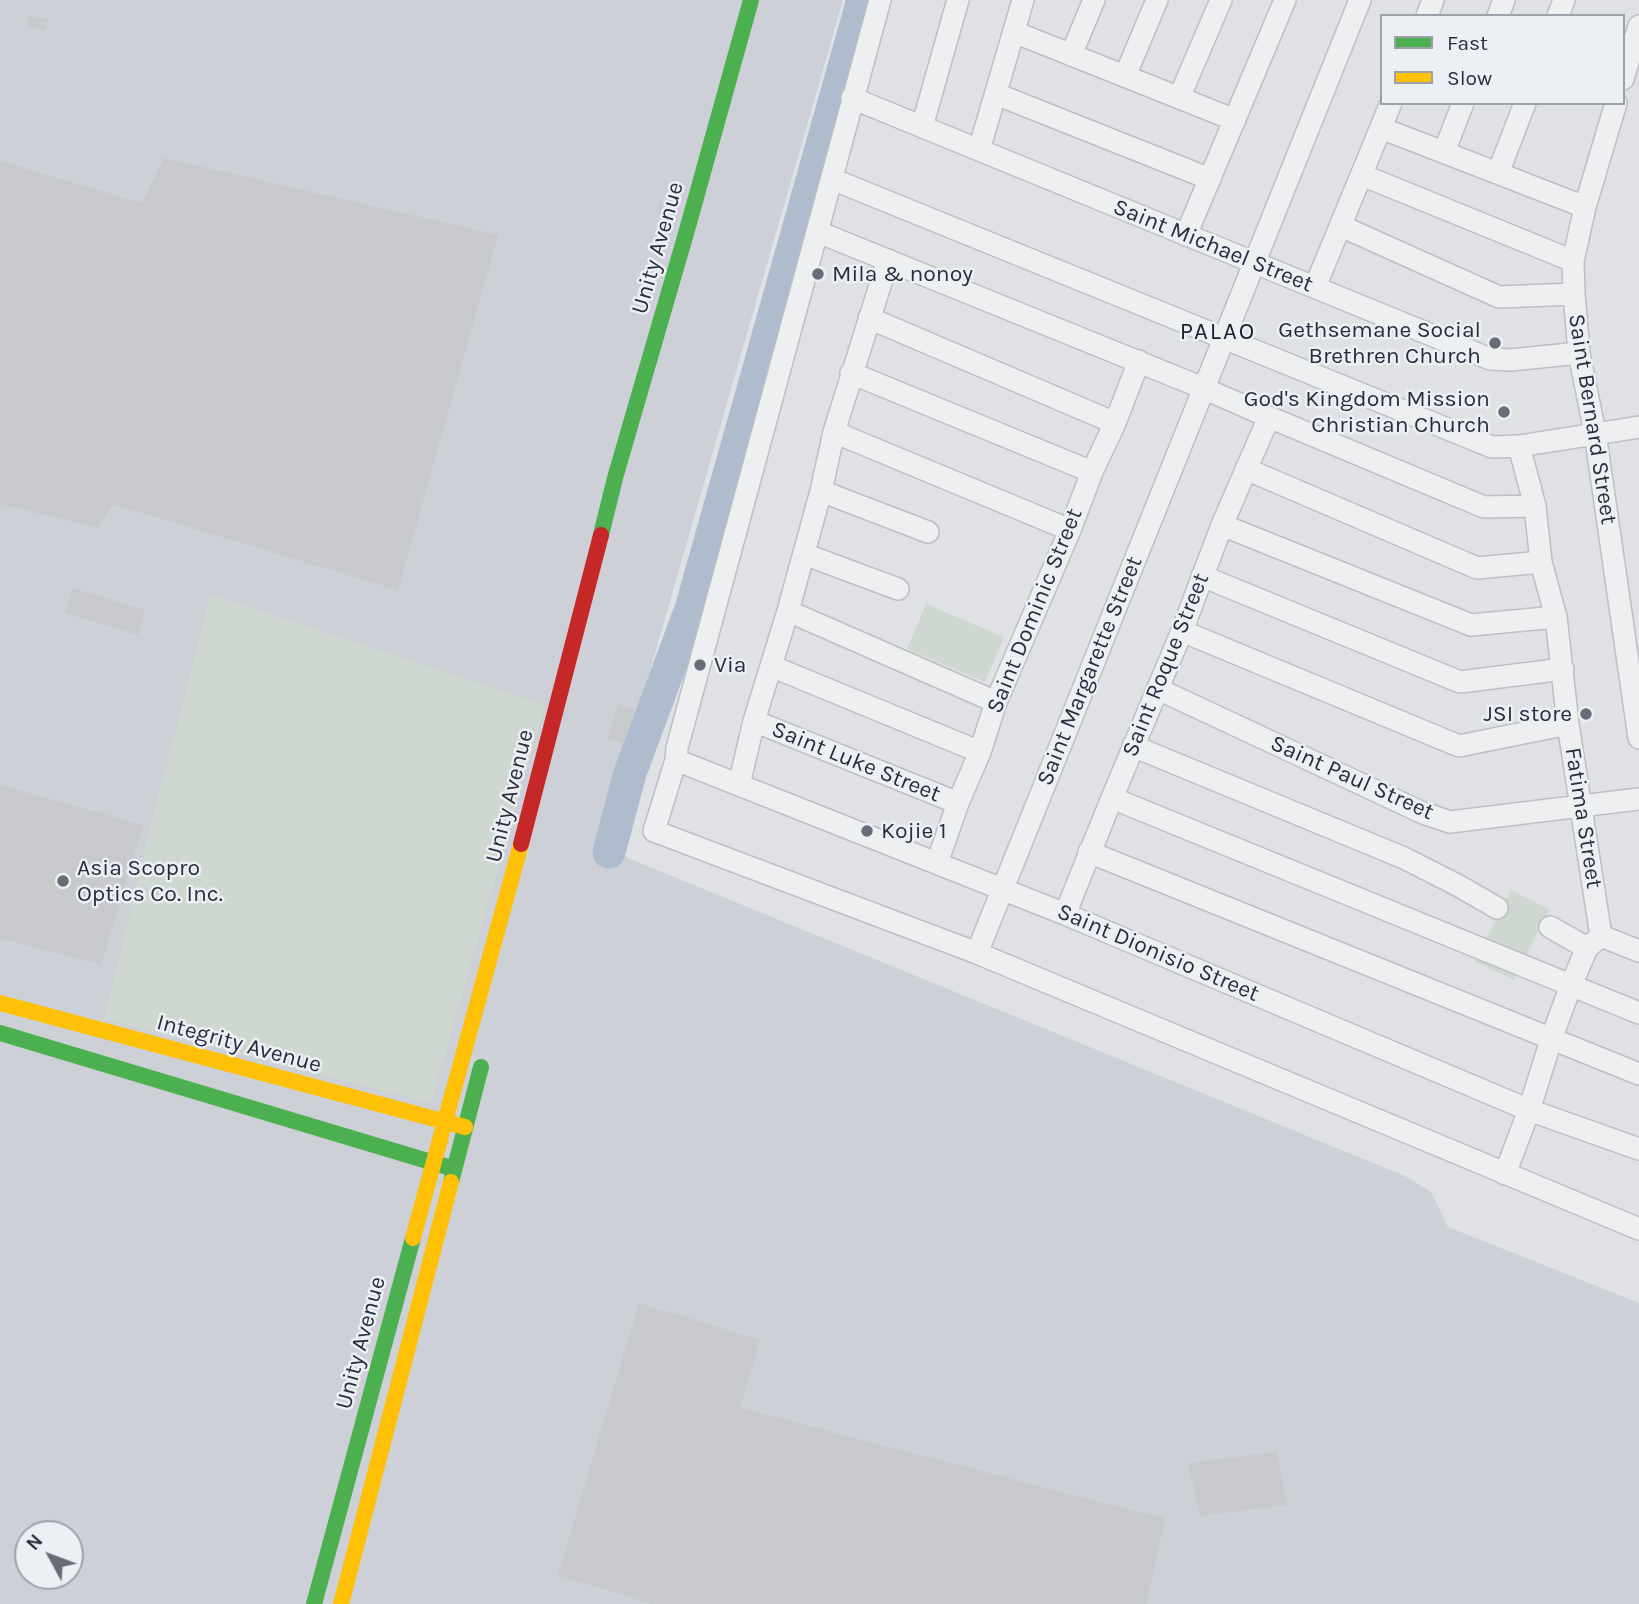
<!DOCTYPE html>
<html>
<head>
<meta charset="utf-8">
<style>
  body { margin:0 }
  #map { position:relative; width:1639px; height:1604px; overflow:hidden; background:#dfe1e4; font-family:Karla,sans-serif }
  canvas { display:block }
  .legend { position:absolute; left:1380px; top:14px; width:245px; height:91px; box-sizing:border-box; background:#eceff4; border:2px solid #9da2aa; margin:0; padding:9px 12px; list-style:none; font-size:21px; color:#272e3c }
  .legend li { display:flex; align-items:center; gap:14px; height:35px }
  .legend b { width:35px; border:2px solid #9da2aa }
  .north { position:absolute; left:14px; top:1520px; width:70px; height:70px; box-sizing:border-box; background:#eceff4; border:2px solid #9da2aa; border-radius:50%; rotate:311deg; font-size:19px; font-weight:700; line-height:28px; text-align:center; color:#272e3c }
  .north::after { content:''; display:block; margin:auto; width:24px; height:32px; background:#676d77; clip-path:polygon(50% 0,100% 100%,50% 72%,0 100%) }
</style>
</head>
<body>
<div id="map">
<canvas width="1639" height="1604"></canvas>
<ul class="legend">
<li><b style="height:9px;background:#4caf50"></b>Fast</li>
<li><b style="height:9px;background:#ffc107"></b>Slow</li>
</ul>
<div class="north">N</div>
</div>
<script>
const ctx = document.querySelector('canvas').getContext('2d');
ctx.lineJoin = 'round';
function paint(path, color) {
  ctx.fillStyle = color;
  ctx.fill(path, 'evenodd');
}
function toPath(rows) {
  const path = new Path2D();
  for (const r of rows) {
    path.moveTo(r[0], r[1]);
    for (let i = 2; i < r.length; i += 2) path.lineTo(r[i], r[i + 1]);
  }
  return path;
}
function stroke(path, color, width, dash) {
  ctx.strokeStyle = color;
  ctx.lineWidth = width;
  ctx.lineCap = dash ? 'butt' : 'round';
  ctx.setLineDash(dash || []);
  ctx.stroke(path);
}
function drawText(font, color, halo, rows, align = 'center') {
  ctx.font = font + ' Karla,sans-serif';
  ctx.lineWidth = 5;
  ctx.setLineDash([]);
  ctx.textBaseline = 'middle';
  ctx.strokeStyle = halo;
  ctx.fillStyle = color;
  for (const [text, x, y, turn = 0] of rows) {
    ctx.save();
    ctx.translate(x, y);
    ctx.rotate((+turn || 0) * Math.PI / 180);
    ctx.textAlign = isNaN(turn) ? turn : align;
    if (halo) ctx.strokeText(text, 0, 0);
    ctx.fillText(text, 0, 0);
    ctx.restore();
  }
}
const built = toPath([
  [0,0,843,0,599,848,618,854,1405,1176,1431,1192,1448,1227,1639,1303,1639,1604,0,1604],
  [28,1534,70,1534,70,1576,28,1576]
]);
const green = toPath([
  [211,595,545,705,431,1103,104,1019,156,806],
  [926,604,1004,637,985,682,907,649],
  [1511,890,1549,909,1514,980,1475,961]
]);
const river = toPath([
  [609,852,630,773,691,609,863,0]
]);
const building = toPath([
  [29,16,48,19,46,31,27,27],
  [164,158,498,235,398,590,112,504,98,528,0,504,0,161,142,203],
  [660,202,670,205,668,215,658,212],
  [73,588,145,610,138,635,65,613],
  [618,704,634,709,624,743,608,739],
  [0,785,143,825,101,965,0,938],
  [639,1303,760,1340,740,1408,1165,1519,1146,1604,652,1604,558,1575],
  [1277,1452,1287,1505,1200,1516,1188,1463]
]);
const street = toPath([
  [880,0,677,748,676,760,654,831,977,953,1639,1229],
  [1427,16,1433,0],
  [1498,16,1504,0],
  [1558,16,1564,0],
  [1014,32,1235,120],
  [1071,55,1094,0],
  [1125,76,1157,0],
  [1623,79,1639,26],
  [996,94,1210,179],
  [852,98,1490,359,1511,360,1579,353],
  [1179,98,1221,0],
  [1616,103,1585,207,1573,261,1574,294,1579,353,1595,433,1639,738],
  [922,127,958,0],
  [1381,128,1585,207],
  [979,150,1023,0],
  [1444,152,1463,103],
  [1498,173,1525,103],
  [1362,175,1573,261],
  [832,179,1492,447,1519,446,1639,427],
  [1341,226,1499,297,1574,294],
  [818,232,1203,388,1269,417,1484,507,1535,506],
  [1186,235,1285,0],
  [1315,287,1391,103],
  [869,318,1115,423],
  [851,373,1092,472],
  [834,432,1070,530],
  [1519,446,1535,506,1541,562,1556,617,1568,724,1601,936],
  [1246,469,1477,568,1541,562],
  [821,491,928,532],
  [1222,525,1471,625,1556,617],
  [804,554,898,589],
  [1202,576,1460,682,1563,669],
  [788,611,996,702],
  [1182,631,1459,746,1568,724],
  [771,666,980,752],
  [1158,689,1423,813,1450,822,1639,799],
  [754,721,958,803],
  [1133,746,1404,858,1459,886,1497,908],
  [676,760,1065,914,1529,1110,1639,1149],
  [739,785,754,721,788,611,821,491,834,432,888,260],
  [1112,798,1639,1013],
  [1089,852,1639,1074],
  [937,863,958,803,980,752,996,702,1070,530,1092,472,1115,423,1139,361],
  [1065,914,1112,798,1182,631,1222,525,1269,417],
  [1550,927,1587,948],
  [1601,936,1639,951],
  [977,953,1360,0],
  [1505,1174,1529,1110,1552,1037,1571,985,1587,948,1601,936]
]);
const fast = toPath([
  [601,535,615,478,687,230,751,0],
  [0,1033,451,1168],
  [451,1182,481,1067],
  [314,1604,413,1238]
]);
const slow = toPath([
  [0,1003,465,1127],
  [413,1238,521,844],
  [341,1604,451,1182]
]);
const jam = toPath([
  [521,844,601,535]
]);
const markers = [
  [818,274,7,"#676d77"],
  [1495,343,7,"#676d77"],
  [1504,412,7,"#676d77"],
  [700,665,7,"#676d77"],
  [1586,714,7,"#676d77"],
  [867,831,7,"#676d77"],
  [63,881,7,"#676d77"]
];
const streetNames = [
  ["Saint Michael Street",1213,246,22],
  ["Unity Avenue",658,248,-74],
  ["Saint Bernard Street",1592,419,81],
  ["Saint Dominic Street",1035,611,-68],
  ["Saint Roque Street",1166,665,-68],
  ["Saint Margarette Street",1090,671,-68],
  ["Saint Luke Street",856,762,22],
  ["Saint Paul Street",1352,778,24],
  ["Unity Avenue",510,796,-76],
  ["Fatima Street",1583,818,81],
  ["Saint Dionisio Street",1158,953,23],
  ["Integrity Avenue",239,1044,15],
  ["Unity Avenue",361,1343,-75]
];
const poiNames = [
  ["Mila & nonoy",832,274],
  ["Gethsemane Social",1481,330,"right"],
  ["Brethren Church",1481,356,"right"],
  ["God's Kingdom Mission",1490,399,"right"],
  ["Christian Church",1490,425,"right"],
  ["Via",714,665],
  ["JSI store",1572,714,"right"],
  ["Kojie 1",881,831],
  ["Asia Scopro",77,868],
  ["Optics Co. Inc.",77,894]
];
const neighbourhoodNames = [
  ["PALAO",1218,332]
];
paint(built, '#cdd0d7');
paint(green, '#cfd8d0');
stroke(river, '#aebcce', 33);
paint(building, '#c8c9cc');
stroke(street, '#bdbfc2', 24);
stroke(street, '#eeeff1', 21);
stroke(fast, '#4caf50', 16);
stroke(slow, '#ffc107', 16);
stroke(jam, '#c62828', 16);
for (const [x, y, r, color] of markers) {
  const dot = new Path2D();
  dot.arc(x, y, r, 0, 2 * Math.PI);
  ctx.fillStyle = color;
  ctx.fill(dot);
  stroke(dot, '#eceff4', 2.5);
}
drawText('23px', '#272e3c', '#eceff4', streetNames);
drawText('23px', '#272e3c', '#eceff4', poiNames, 'left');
ctx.letterSpacing = '2px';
drawText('24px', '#1a1f2d', '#eceff4', neighbourhoodNames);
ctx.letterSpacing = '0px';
</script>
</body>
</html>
